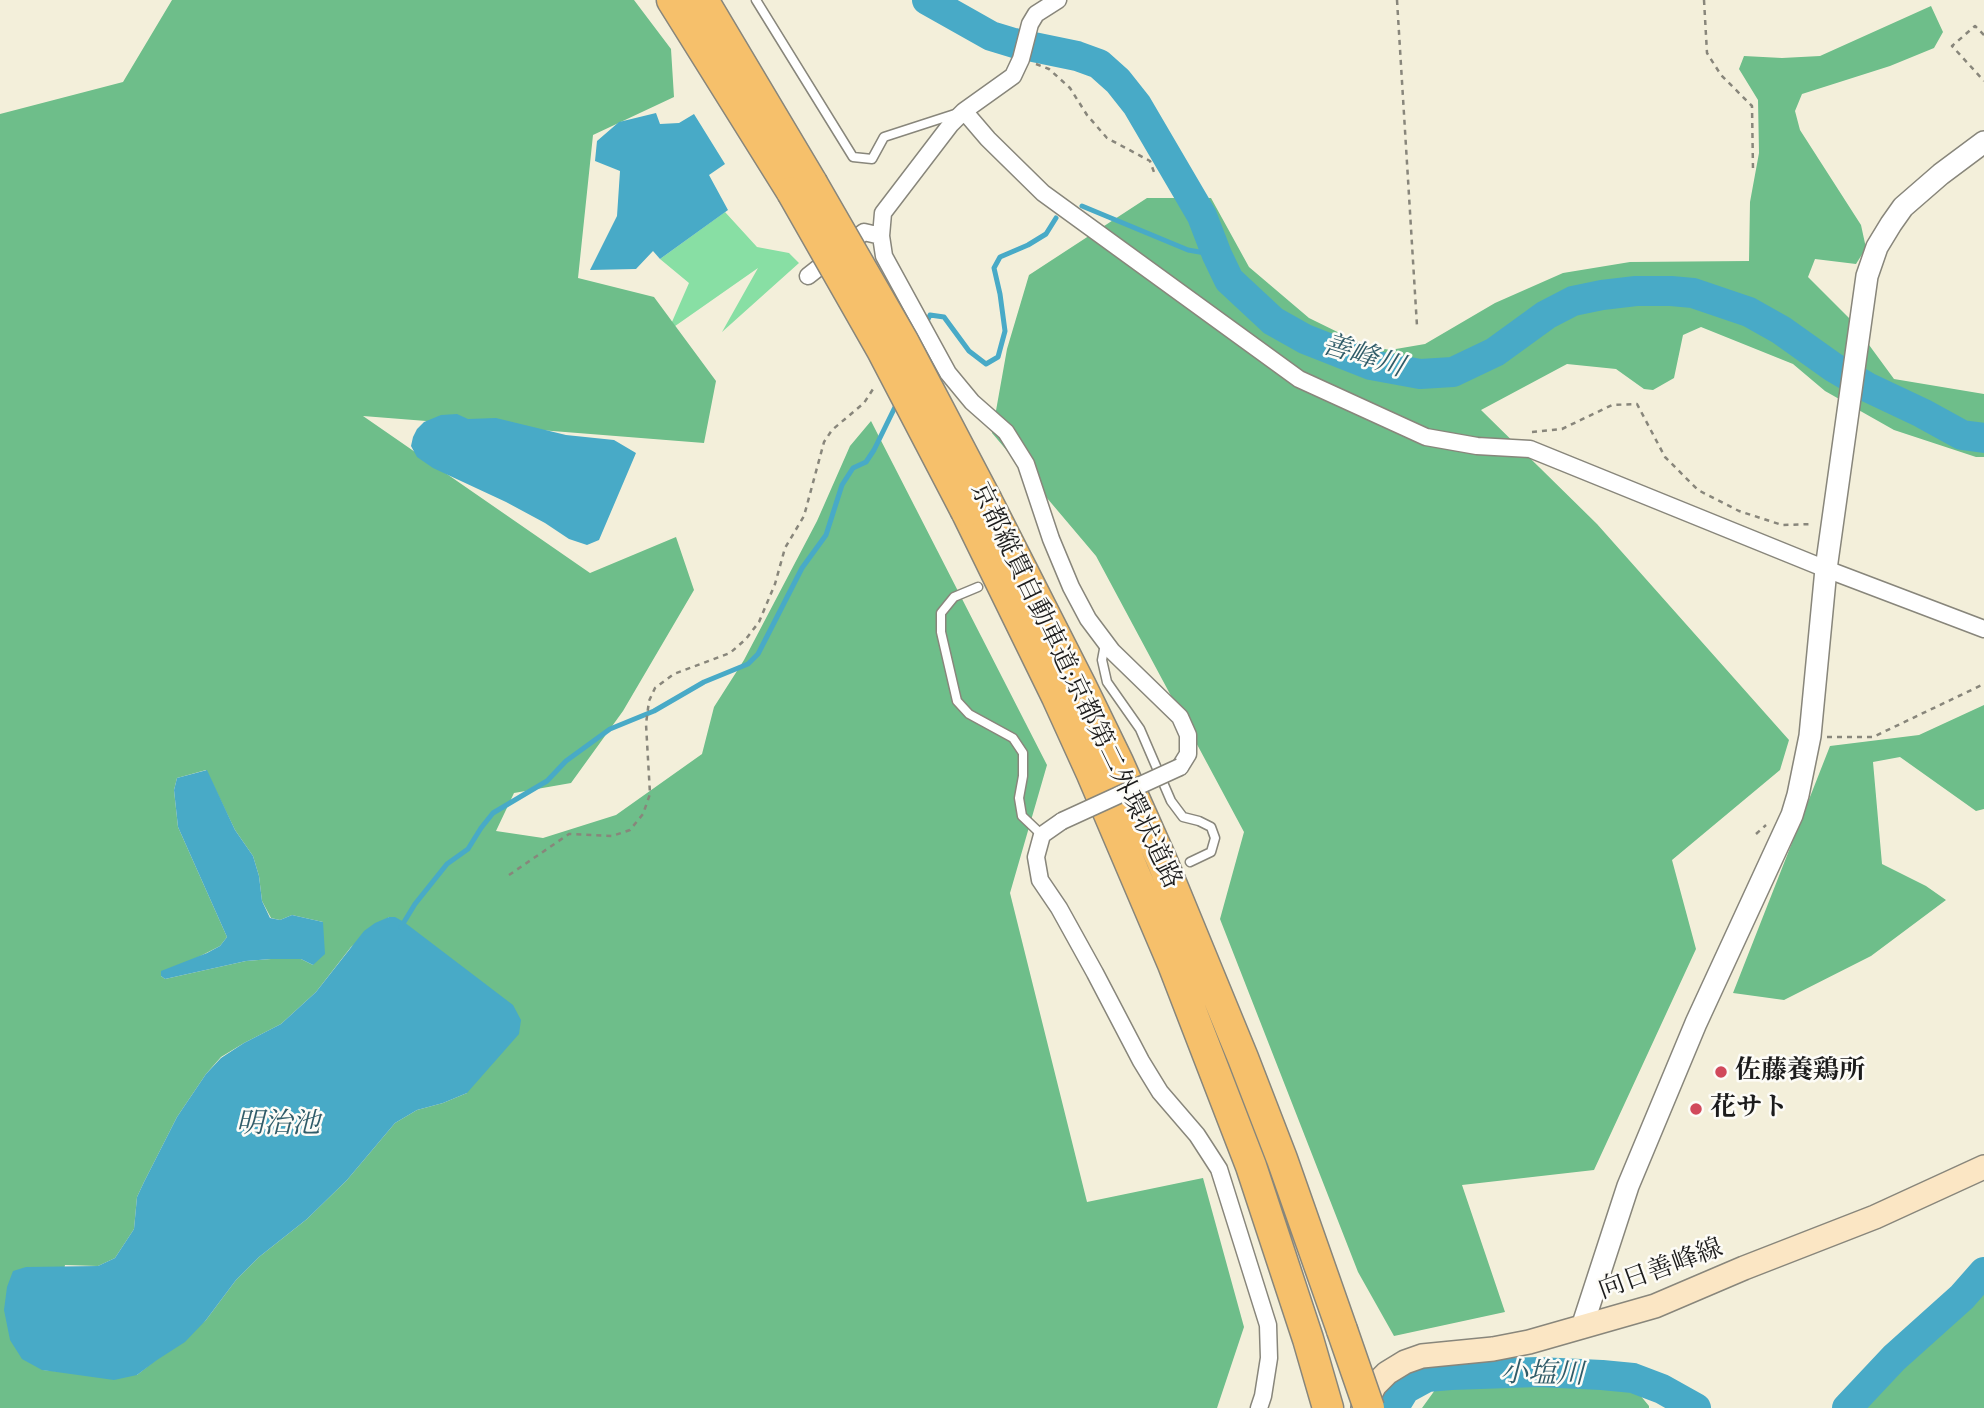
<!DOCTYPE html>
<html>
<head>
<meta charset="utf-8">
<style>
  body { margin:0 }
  canvas { display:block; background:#f3efda }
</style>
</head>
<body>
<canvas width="1984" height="1408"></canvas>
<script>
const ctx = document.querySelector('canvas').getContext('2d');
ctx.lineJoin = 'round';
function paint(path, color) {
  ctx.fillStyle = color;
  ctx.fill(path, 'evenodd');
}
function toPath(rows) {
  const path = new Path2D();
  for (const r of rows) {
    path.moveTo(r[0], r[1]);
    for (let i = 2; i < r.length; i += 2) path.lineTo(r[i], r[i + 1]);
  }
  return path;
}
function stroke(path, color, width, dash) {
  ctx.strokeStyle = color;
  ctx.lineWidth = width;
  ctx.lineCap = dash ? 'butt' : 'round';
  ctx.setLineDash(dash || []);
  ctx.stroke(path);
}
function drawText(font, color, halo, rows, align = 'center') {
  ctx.font = font + ' Alegreya,"Noto Serif JP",serif';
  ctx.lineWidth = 5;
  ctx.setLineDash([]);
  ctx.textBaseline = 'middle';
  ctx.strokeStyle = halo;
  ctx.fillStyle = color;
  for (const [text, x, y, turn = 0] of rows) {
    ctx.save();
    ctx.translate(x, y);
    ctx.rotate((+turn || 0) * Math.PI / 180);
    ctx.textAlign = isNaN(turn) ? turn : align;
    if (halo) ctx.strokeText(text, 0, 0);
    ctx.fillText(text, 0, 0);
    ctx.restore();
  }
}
const green = toPath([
  [725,212,757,247,789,253,799,263,722,332,758,268,668,331,689,283,660,259]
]);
const forest = toPath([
  [172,0,634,0,671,49,674,97,593,135,578,278,654,297,716,381,704,443,363,416,590,573,676,537,694,590,623,711,571,783,514,793,496,831,543,838,616,815,702,754,714,707,744,660,817,521,850,446,871,421,1047,765,1010,893,1087,1202,1203,1178,1244,1327,1217,1408,0,1408,0,114,123,82],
  [206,770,235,830,253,856,259,876,262,901,271,918,280,920,292,915,323,922,313,965,301,959,271,959,246,961,165,979,161,976,220,946,227,937,178,827,174,790,177,778],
  [389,917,467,1093,443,1103,417,1110,395,1123,347,1180,307,1219,259,1257,236,1280,206,1320,137,1375,74,1373,43,1370,65,1265,98,1266,115,1258,134,1229,137,1197,144,1182,177,1117,206,1074,221,1057,244,1043,281,1024,316,992,351,947],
  [1931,6,1943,32,1934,48,1890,66,1802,94,1795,111,1800,130,1861,225,1866,248,1856,264,1815,259,1808,277,1850,319,1894,379,1984,394,1984,457,1976,457,1894,430,1825,391,1793,364,1701,327,1683,335,1674,378,1653,390,1644,389,1616,369,1567,364,1481,410,1597,524,1789,740,1780,770,1672,860,1696,949,1594,1170,1462,1185,1505,1312,1394,1336,1358,1272,1220,919,1244,832,1096,556,992,433,1007,349,1029,275,1147,198,1211,198,1249,267,1309,318,1364,345,1390,350,1425,344,1495,303,1563,273,1630,262,1749,261,1750,202,1759,153,1758,100,1739,69,1744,56,1782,58,1820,56],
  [1984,705,1984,809,1976,811,1900,757,1873,762,1882,864,1926,886,1946,900,1871,956,1784,1000,1733,993,1830,746,1919,735],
  [1984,1278,1984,1408,1861,1408],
  [1530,1368,1621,1372,1649,1406,1649,1408,1422,1408,1435,1390]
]);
const water = toPath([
  [656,113,660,124,679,123,694,114,725,164,709,175,728,210,660,259,653,251,636,269,590,270,617,216,620,171,595,161,597,141,619,122],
  [457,414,468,419,496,418,566,435,614,440,636,453,599,540,587,545,569,539,545,523,506,502,433,468,417,457,411,446,413,437,417,429,424,422,441,415],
  [207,770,235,830,253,856,259,876,262,901,270,918,280,920,292,915,323,922,325,954,313,965,301,959,271,959,246,961,165,979,161,976,161,971,207,953,220,946,227,937,178,827,174,790,177,778],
  [389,917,395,917,404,922,513,1005,521,1020,519,1034,467,1093,443,1103,417,1110,395,1123,347,1180,307,1219,259,1257,236,1280,206,1320,185,1342,157,1360,137,1375,114,1380,42,1370,22,1359,10,1340,4,1310,7,1287,13,1271,26,1267,98,1266,115,1258,134,1229,137,1197,144,1182,177,1117,206,1074,221,1058,244,1043,281,1024,316,992,364,931,375,923]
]);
const stream = toPath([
  [1082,206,1188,250,1217,255],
  [916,345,930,315,944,317,969,351,986,364,998,357,1005,331,1000,294,994,268,1000,257,1028,245,1046,234,1056,218],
  [401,927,415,904,447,864,468,849,481,828,493,813,547,781,566,761,610,729,654,711,704,682,748,664,758,654,802,568,826,535,842,485,853,468,866,462,874,450,898,401]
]);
const river = toPath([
  [927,0,991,36,1014,43,1077,56,1099,64,1118,81,1137,105,1202,216,1217,255,1229,280,1273,321,1305,339,1371,365,1420,374,1453,372,1495,352,1546,315,1573,301,1602,295,1636,291,1671,291,1693,293,1749,312,1781,330,1833,367,1867,387,1922,413,1962,435,1984,438],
  [1396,1408,1396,1404,1405,1389,1427,1377,1451,1375,1538,1372,1602,1375,1633,1378,1662,1389,1696,1408],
  [1847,1408,1894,1358,1962,1297,1984,1272]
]);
const path = toPath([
  [1397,0,1417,326],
  [1704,0,1707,53,1721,75,1752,106,1753,170],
  [1984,35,1975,26,1952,46,1984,81],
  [1036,64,1049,69,1070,88,1087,115,1107,138,1150,161,1155,175],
  [1532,432,1562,429,1612,405,1637,404,1665,457,1698,490,1739,511,1782,525,1813,524],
  [1827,737,1873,737,1984,684],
  [1756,834,1766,825],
  [509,875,569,834,612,836,630,830,643,814,650,794,646,724,649,701,655,688,674,674,730,653,746,639,759,622,775,584,785,548,804,516,824,442,832,430,864,403,875,386]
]);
const service = toPath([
  [756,0,853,157,872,159,884,137,958,113],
  [978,587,954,597,941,613,941,632,957,701,969,714,1013,738,1023,753,1023,776,1019,798,1022,816,1042,835],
  [1105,644,1102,660,1107,682,1140,729,1171,801,1183,817,1199,821,1211,827,1215,838,1211,852,1190,862]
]);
const minor = toPath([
  [1058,0,1036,14,1030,24,1021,59,1013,76,964,111,951,124,883,213,881,236,884,256,948,373,972,402,1006,432,1026,464,1051,539,1071,587,1088,619,1112,651,1180,717,1188,735,1188,754,1180,767],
  [964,111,988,139,1043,193,1299,379,1426,437,1477,446,1530,449,1826,569,1984,629],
  [808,276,864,232,881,236],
  [1062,821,1042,835,1036,857,1040,880,1059,908,1095,973,1141,1061,1160,1092,1197,1135,1219,1169,1268,1325,1269,1358,1263,1396,1259,1408]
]);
const tertiary = toPath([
  [1582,1327,1628,1186,1696,1023,1792,815,1798,795,1810,736,1826,569,1867,276,1877,247,1891,224,1903,207,1941,174,1984,142]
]);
const secondary = toPath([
  [1363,1408,1375,1385,1387,1373,1405,1362,1422,1356,1493,1349,1529,1342,1655,1306,1744,1268,1875,1217,1984,1167]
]);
const motorway = toPath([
  [672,0,792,192],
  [703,0,812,183],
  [987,501,1081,686,1118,762,1162,861,1243,1058,1282,1159,1342,1330],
  [966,511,1057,697,1092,774,1173,964,1251,1166,1308,1339,1328,1408]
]);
const minorBridge = toPath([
  [1062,821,1180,767]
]);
const motorwayBridge = toPath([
  [812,183,903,341,987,501],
  [792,192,882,350,966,511],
  [1342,1330,1369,1408]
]);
const markers = [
  [1721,1072,7,"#d1495b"],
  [1696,1109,7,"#d1495b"]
];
const streetNames = [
  ["京都縦貫自動車道;京都第二外環状道路",1075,686,64],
  ["向日善峰線",1661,1270,-20]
];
const poiNames = [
  ["佐藤養鶏所",1735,1072],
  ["花サト",1710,1109]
];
const waterNames = [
  ["善峰川",1363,357,17],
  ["明治池",278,1125],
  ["小塩川",1542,1375,1]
];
paint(green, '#88dfa4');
paint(forest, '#6ebe8a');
paint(water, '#48aac7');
stroke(stream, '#48aac7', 5);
stroke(river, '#48aac7', 30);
stroke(service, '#88867b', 11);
stroke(minor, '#88867b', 19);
stroke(tertiary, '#88867b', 24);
stroke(secondary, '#88867b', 26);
stroke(motorway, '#88867b', 33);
stroke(path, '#88867b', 2.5, [5, 5]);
stroke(service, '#fff', 8);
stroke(minor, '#fff', 16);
stroke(tertiary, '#fff', 21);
stroke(secondary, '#fbe6c4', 23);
stroke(motorway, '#f6c06b', 30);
stroke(minorBridge, '#88867b', 19, []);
stroke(motorwayBridge, '#88867b', 33, []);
stroke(minorBridge, '#fff', 16);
stroke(motorwayBridge, '#f6c06b', 30);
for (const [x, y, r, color] of markers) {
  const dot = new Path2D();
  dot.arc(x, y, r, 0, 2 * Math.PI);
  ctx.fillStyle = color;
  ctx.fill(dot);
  stroke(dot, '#fdfcf7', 2.5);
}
drawText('26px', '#1c1c1c', '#fdfcf7', streetNames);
drawText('bold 26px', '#1c1c1c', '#fdfcf7', poiNames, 'left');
drawText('italic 28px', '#305c69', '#fdfcf7', waterNames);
</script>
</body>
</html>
